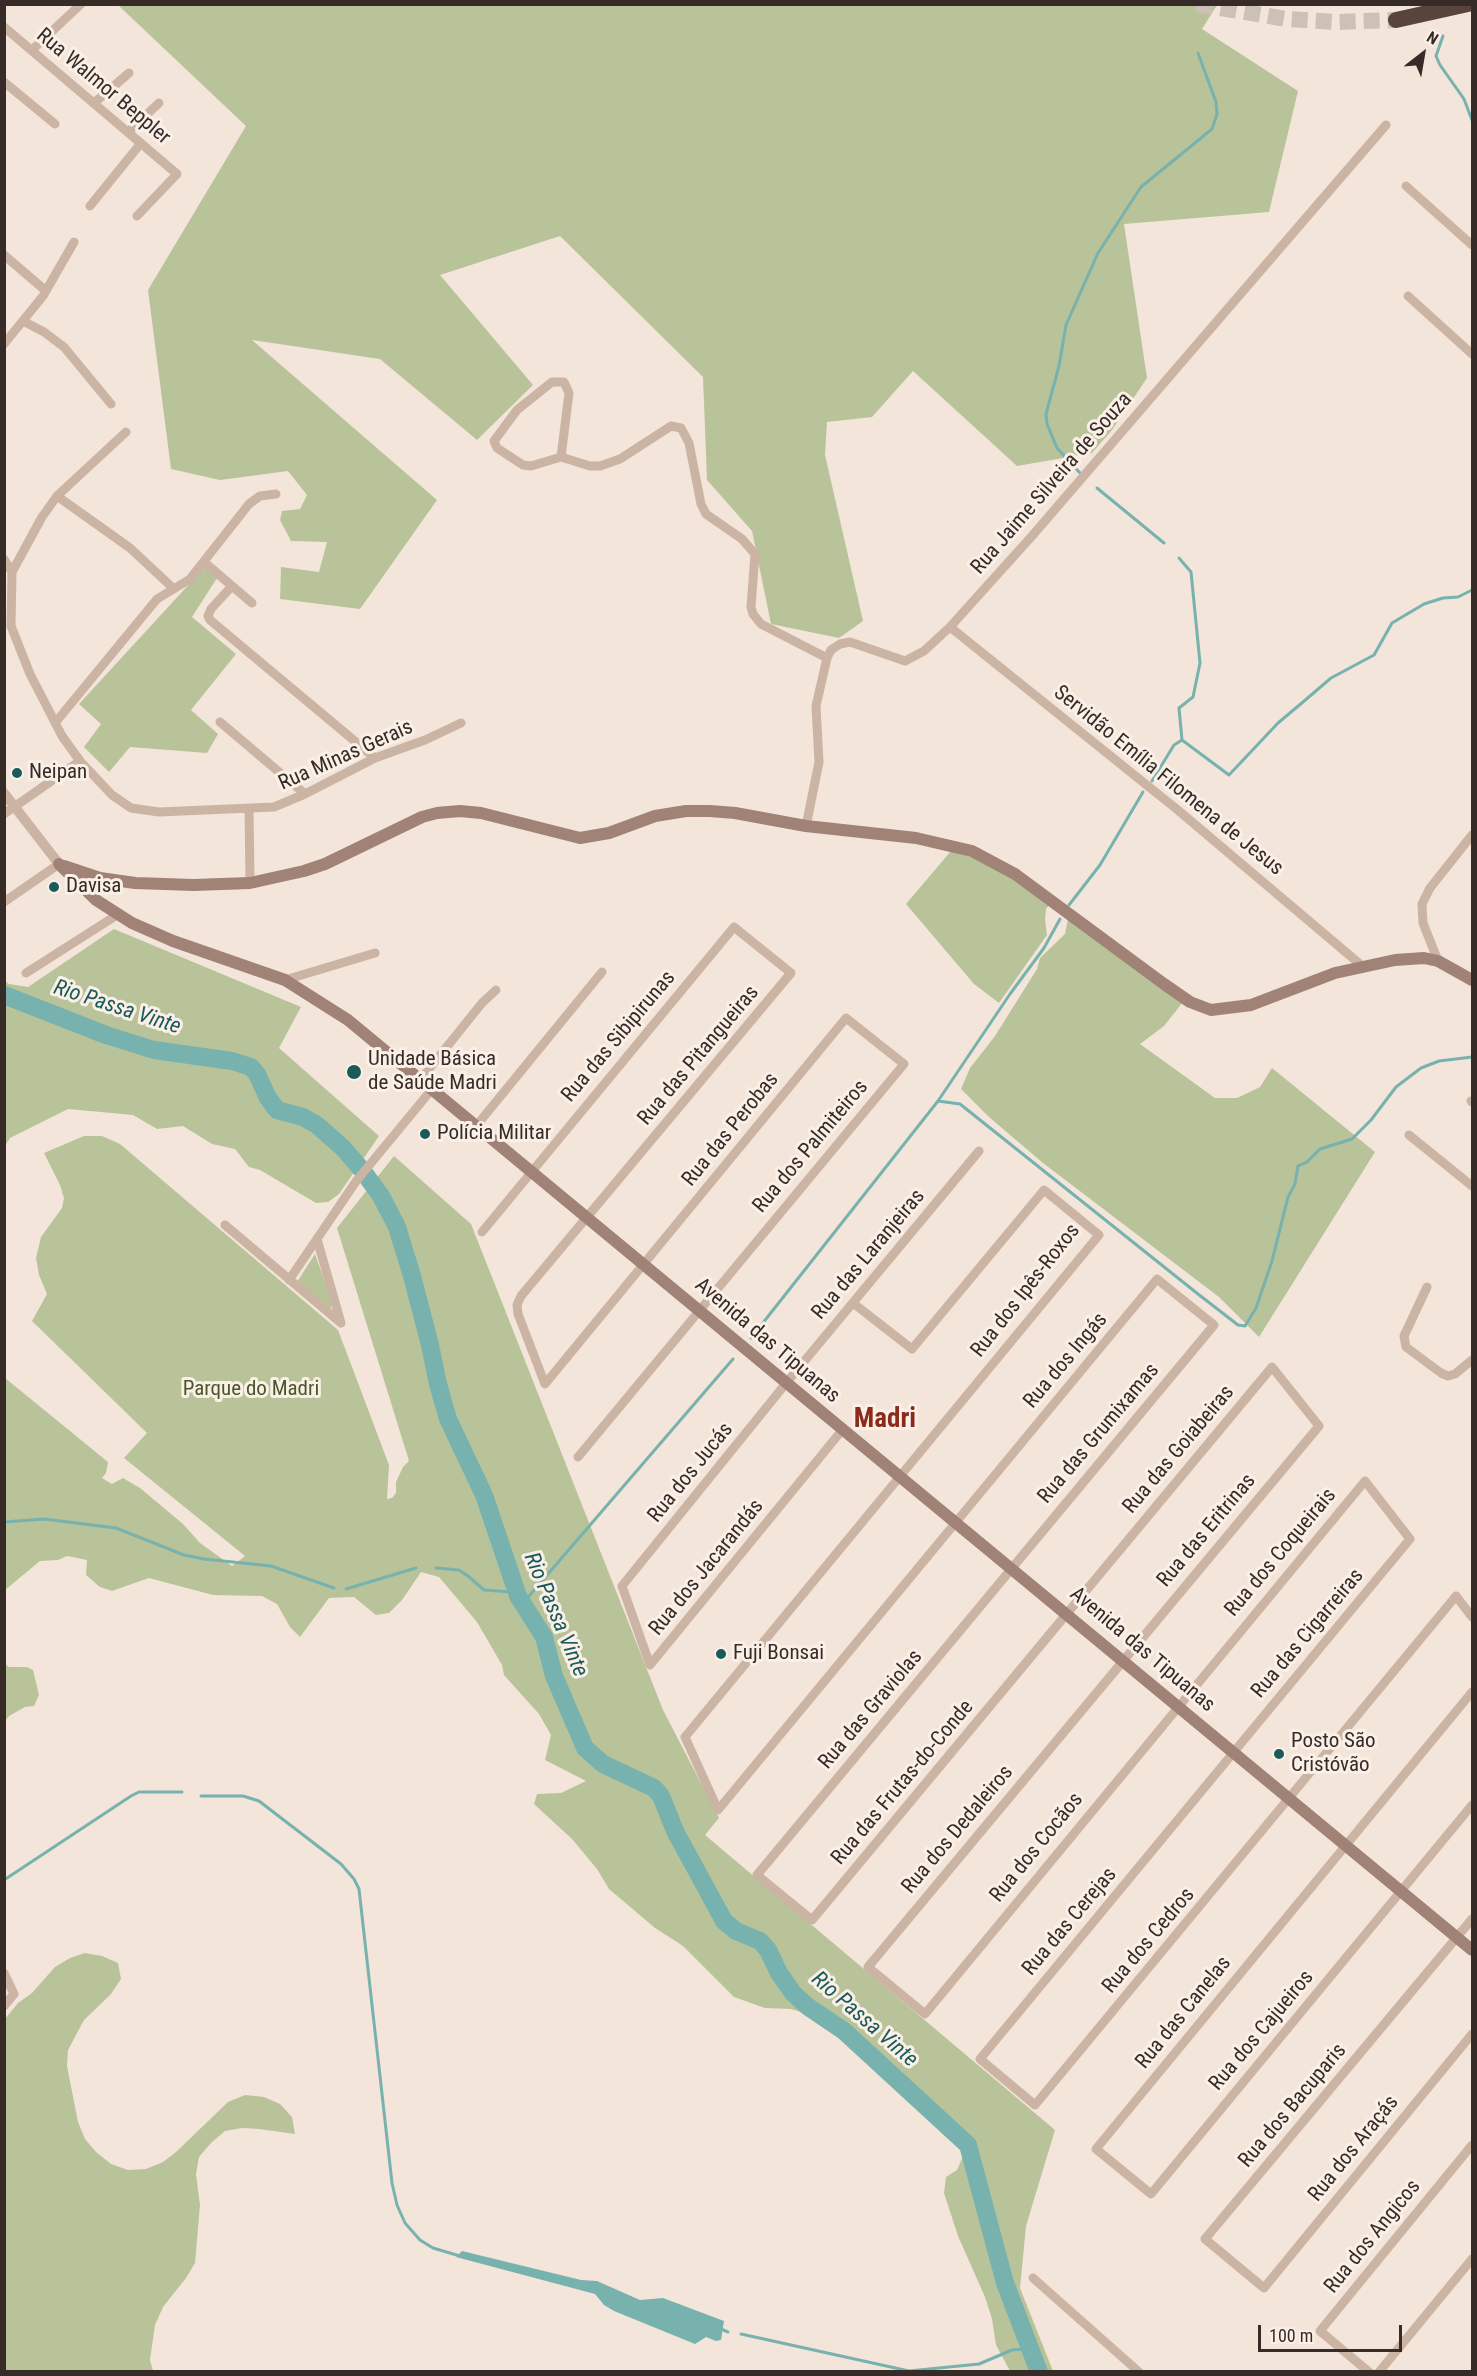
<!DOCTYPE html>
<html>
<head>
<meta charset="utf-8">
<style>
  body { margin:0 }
  #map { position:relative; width:1477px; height:2376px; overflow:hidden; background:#f3e5da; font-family:"Roboto Condensed",sans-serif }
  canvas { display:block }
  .frame { position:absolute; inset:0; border:6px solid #372b27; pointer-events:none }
  .north { position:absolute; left:1393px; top:24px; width:60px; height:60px; -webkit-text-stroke:4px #faf0e7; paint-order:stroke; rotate:31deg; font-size:16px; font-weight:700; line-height:24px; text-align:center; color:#372b27 }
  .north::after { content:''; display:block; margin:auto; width:21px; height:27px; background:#372b27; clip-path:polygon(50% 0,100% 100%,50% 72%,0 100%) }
  .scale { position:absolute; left:1258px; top:2325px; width:144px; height:27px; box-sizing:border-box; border:3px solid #372b27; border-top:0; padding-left:8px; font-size:18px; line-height:21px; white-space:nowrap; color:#372b27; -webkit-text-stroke:4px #faf0e7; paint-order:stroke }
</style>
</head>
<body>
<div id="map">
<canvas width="1477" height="2376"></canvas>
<div class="frame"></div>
<div class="north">N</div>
<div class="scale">100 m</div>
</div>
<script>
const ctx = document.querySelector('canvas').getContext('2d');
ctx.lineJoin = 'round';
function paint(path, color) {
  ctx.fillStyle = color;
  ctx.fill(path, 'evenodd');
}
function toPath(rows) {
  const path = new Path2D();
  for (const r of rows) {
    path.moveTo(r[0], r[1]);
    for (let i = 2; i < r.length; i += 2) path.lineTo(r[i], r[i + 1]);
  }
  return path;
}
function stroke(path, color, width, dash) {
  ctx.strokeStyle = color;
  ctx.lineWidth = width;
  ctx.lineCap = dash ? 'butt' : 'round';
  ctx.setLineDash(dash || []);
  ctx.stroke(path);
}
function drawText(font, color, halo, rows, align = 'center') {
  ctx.font = font + ' "Roboto Condensed",sans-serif';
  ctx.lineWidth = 6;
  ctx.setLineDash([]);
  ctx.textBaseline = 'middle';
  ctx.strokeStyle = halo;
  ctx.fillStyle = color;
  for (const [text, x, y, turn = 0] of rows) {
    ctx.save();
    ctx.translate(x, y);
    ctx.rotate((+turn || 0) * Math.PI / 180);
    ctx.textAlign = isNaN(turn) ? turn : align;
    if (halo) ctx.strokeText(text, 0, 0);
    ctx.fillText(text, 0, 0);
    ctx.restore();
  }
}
const green = toPath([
  [118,5,1217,5,1202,29,1298,91,1269,212,1124,224,1147,378,1112,430,1092,453,1017,466,913,371,872,417,827,422,825,455,863,621,839,638,771,624,752,531,707,480,703,377,560,236,440,275,533,385,477,440,380,359,252,340,437,500,360,609,280,599,281,567,319,572,327,542,291,541,280,520,282,511,300,509,307,495,288,471,220,480,171,469,148,290,246,126],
  [204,568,217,578,192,617,236,654,191,710,218,734,207,753,130,747,109,772,84,747,101,724,79,704],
  [951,851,985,861,1050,904,1046,909,1045,919,1047,935,999,1003,974,984,906,904],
  [1068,919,1183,1002,1164,1026,1140,1044,1215,1098,1237,1098,1260,1087,1272,1068,1375,1152,1259,1337,1219,1297,1043,1163,989,1117,961,1089,970,1068,995,1036,1037,969,1040,958,1065,934],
  [114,929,301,1007,279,1048,379,1136,339,1194,328,1202,316,1203,260,1170,249,1167,235,1149,212,1144,183,1126,157,1129,133,1115,68,1109,10,1138,5,1146,5,981,9,984,28,987],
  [84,1136,102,1136,120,1144,338,1330,389,1465,387,1499,392,1498,396,1493,396,1482,403,1467,409,1461,337,1228,394,1156,471,1224,663,1710,719,1818,705,1835,1055,2130,1026,2226,1020,2288,1053,2371,1010,2371,996,2345,992,2319,985,2297,958,2236,944,2193,946,2177,957,2170,968,2145,811,2015,791,2009,765,2008,734,1997,683,1946,655,1928,609,1889,597,1869,572,1839,534,1804,537,1794,561,1793,586,1781,545,1760,551,1735,539,1714,504,1675,502,1665,477,1622,439,1577,421,1572,402,1600,389,1613,376,1615,354,1597,329,1598,300,1637,290,1627,277,1604,262,1596,213,1595,149,1578,112,1591,100,1587,86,1575,87,1560,67,1556,58,1560,40,1561,5,1590,5,1378,108,1462,106,1473,102,1478,112,1484,123,1478,140,1488,183,1524,200,1543,232,1566,245,1556,124,1458,147,1433,32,1321,47,1294,39,1275,36,1258,41,1237,62,1208,64,1198,60,1185,44,1153],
  [315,1254,332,1302,331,1309,297,1282],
  [5,1664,9,1667,27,1667,33,1670,39,1695,34,1706,25,1707,9,1716,5,1721],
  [85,1953,102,1956,118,1963,121,1979,111,1994,84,2020,68,2050,67,2066,78,2122,85,2139,96,2152,111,2164,128,2170,146,2169,163,2162,176,2152,228,2102,245,2095,264,2097,280,2104,292,2117,295,2134,259,2129,242,2128,225,2131,211,2143,199,2157,196,2174,200,2205,195,2263,186,2278,163,2307,155,2325,150,2360,153,2371,5,2371,5,2019,18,2003,32,1993,55,1967,70,1958]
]);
const water = toPath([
  [462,2251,581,2280,597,2281,640,2300,663,2298,724,2321,721,2340,716,2341,706,2337,695,2344,614,2311,604,2305,595,2294,456,2257]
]);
const stream = toPath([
  [1443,36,1436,56,1440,65,1464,99,1472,120],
  [1081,474,1057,448,1047,424,1046,414,1059,366,1066,325,1098,253,1141,187,1212,129,1217,114,1216,102,1198,53],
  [1097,488,1164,543],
  [1179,558,1191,572,1200,663,1193,697,1179,708,1182,740],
  [1182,740,1229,775,1278,723,1303,702,1331,678,1374,655,1392,623,1424,604,1443,598,1458,597,1472,590],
  [1152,781,1174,745,1182,740],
  [1069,905,1100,865,1143,792],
  [938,1101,960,1104,1198,1294,1238,1325,1245,1326,1256,1308,1272,1261,1288,1197,1295,1184,1298,1166,1307,1162,1320,1149,1352,1139,1371,1120,1396,1087,1421,1068,1439,1061,1472,1057],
  [751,1338,938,1101,1010,994,1044,948,1060,919],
  [4,1522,44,1519,116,1528,184,1555,204,1559,271,1566,334,1588],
  [436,1568,459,1570,468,1576,484,1590,511,1592,518,1596],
  [346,1589,416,1568],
  [525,1607,529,1596,733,1359],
  [201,1796,243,1796,259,1801,341,1864,354,1879,359,1889,392,2183,397,2205,405,2223,420,2240,433,2248,460,2256],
  [4,1880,131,1796,139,1792,182,1792],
  [721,2329,728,2332],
  [741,2334,909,2371,979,2364,1012,2350,1026,2349,1033,2353]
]);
const river = toPath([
  [4,995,106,1035,154,1050,232,1061,251,1067,257,1074,268,1098,277,1110,303,1117,317,1125,344,1149,362,1170,381,1196,397,1227,412,1276,430,1345,438,1384,448,1419,484,1495,518,1596,544,1637,554,1676,585,1748,603,1764,654,1788,661,1796,675,1831,724,1921,736,1931,760,1941,768,1950,779,1973,793,1993,807,2006,844,2031,968,2145,1005,2283,1039,2372]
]);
const motorwayTunnel = toPath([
  [1197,4,1286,19,1337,22,1396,20]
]);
const minor = toPath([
  [4,27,177,174,137,216],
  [32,50,81,4],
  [4,82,55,124],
  [94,103,129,73],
  [128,132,159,103],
  [1406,186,1472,245],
  [90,206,141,143],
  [4,255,46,291],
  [1408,296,1472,354],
  [23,321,44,332,64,347,111,404],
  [4,344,43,296,74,242],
  [126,432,57,496,42,517,12,572,11,626,30,674,62,736,80,761,112,795,131,808,159,812,274,807,305,794,375,758,425,740,461,723],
  [561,457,569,393,564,382,552,382,517,410,494,441,497,448,523,465,531,466,561,457,590,466,600,466,620,459,671,426,681,428,689,443,701,504,706,514,742,539,755,554,751,607,753,614,761,624,827,658],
  [57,496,130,548,174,589],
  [4,559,12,572],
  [204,562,252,603],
  [232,586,211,609,208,616,210,620,375,758],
  [950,627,1179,811,1361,965],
  [220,722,305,794],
  [55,723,157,599,190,579,249,504,260,496,276,494],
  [249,809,250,883],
  [4,814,80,761],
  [806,826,819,762,816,706,827,658,831,650,840,644,850,642,905,661,924,651,950,627,1032,536,1386,125],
  [4,902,59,864],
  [1438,961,1423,923,1422,904,1430,888,1472,835],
  [26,973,117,915],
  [285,980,375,953],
  [421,1079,482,1003,496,990],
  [1471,1101,1472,1102],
  [477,1125,602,972],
  [1409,1135,1472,1186],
  [225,1225,341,1323],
  [482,1232,734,927,791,973,521,1296,517,1305,518,1314,545,1384,846,1018,904,1064,578,1457],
  [317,1239,341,1323],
  [289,1280,357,1180,433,1088],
  [1427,1287,1404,1336,1406,1347,1441,1373,1448,1376,1455,1374,1472,1360],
  [853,1303,912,1349,1044,1190,1099,1235,685,1737,718,1810,1157,1279,1214,1325,757,1875,812,1920,1272,1367,1319,1426,868,1967,925,2014,1365,1481,1410,1539,980,2059,1035,2105,1456,1596,1472,1617],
  [843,1429,650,1665,622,1586,787,1382,979,1151],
  [1472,1692,1096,2149,1151,2194,1472,1805],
  [1472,1919,1205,2239,1264,2288,1472,2034],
  [4,1973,14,1994,4,2006],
  [1033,2278,1139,2372],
  [1369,2372,1320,2331,1472,2145],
  [1379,2372,1472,2259]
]);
const tertiary = toPath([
  [4,793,59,864]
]);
const secondary = toPath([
  [59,864,96,900,132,923,173,941,285,980,348,1020,1472,1950],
  [64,866,100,878,135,883,194,885,250,883,304,871,325,864,422,817,437,813,460,811,481,813,580,838,609,833,655,816,686,811,710,811,735,813,806,826,916,838,972,851,1015,874,1164,984,1190,1002,1211,1010,1251,1005,1335,973,1395,960,1424,958,1438,961,1472,980]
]);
const motorway = toPath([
  [1396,20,1468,4]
]);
const markers = [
  [17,773,6,"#1a5b5a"],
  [54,887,6,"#1a5b5a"],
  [354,1072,8,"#1a5b5a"],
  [425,1134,6,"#1a5b5a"],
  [721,1654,6,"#1a5b5a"],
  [1279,1754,6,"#1a5b5a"]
];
const streetNames = [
  ["Rua Walmor Beppler",103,87,40],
  ["Rua Jaime Silveira de Souza",1052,484,-49],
  ["Rua Minas Gerais",346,756,-24],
  ["Servidão Emília Filomena de Jesus",1168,781,39],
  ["Rua das Sibipirunas",619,1037,-50],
  ["Rua das Pitangueiras",699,1056,-50],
  ["Rua das Perobas",731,1130,-51],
  ["Rua dos Palmiteiros",811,1147,-50],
  ["Rua das Laranjeiras",869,1255,-50],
  ["Rua dos Ipês-Roxos",1026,1291,-52],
  ["Avenida das Tipuanas",767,1341,40],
  ["Rua dos Ingás",1066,1361,-50],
  ["Rua das Grumixamas",1099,1434,-50],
  ["Rua das Goiabeiras",1179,1450,-50],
  ["Rua dos Jucás",691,1473,-51],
  ["Rua das Eritrinas",1207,1531,-50],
  ["Rua dos Coqueirais",1281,1553,-50],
  ["Rua dos Jacarandás",707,1568,-51],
  ["Rua das Cigarreiras",1308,1634,-50],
  ["Avenida das Tipuanas",1142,1650,40],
  ["Rua das Graviolas",871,1710,-50],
  ["Rua das Frutas-do-Conde",903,1783,-50],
  ["Rua dos Dedaleiros",958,1830,-50],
  ["Rua dos Cocãos",1037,1848,-51],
  ["Rua das Cerejas",1070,1922,-50],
  ["Rua dos Cedros",1149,1941,-50],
  ["Rua das Canelas",1184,2013,-51],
  ["Rua dos Cajueiros",1262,2031,-50],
  ["Rua dos Bacuparis",1293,2106,-50],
  ["Rua dos Araçás",1354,2149,-51],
  ["Rua dos Angicos",1373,2237,-51]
];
const poiNames = [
  ["Neipan",29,773],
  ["Davisa",66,887],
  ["Unidade Básica",368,1060],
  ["de Saúde Madri",368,1084],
  ["Polícia Militar",437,1134],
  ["Fuji Bonsai",733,1654],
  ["Posto São",1291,1742],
  ["Cristóvão",1291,1766]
];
const parkNames = [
  ["Parque do Madri",251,1390]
];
const waterNames = [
  ["Rio Passa Vinte",117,1008,18],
  ["Rio Passa Vinte",555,1615,67],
  ["Rio Passa Vinte",864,2020,41]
];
const districtNames = [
  ["Madri",885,1420]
];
paint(green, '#b9c399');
paint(water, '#77b2af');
stroke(stream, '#77b2af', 3);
stroke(river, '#77b2af', 18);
stroke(motorwayTunnel, '#cdc0b6', 16, [16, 8]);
stroke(minor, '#ccb4a5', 9);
stroke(tertiary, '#ccb4a5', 10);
stroke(secondary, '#a08277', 12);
stroke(motorway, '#59443d', 16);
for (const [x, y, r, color] of markers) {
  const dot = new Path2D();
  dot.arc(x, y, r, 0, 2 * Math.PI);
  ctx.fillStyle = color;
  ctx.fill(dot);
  stroke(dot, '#faf0e7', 2);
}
drawText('21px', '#372b27', '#faf0e7', streetNames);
drawText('21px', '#372b27', '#faf0e7', poiNames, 'left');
drawText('21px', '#4a5729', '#faf0e7', parkNames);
drawText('italic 22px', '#1a5b5a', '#faf0e7', waterNames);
drawText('bold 27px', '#8b2c1b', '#faf0e7', districtNames);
</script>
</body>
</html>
